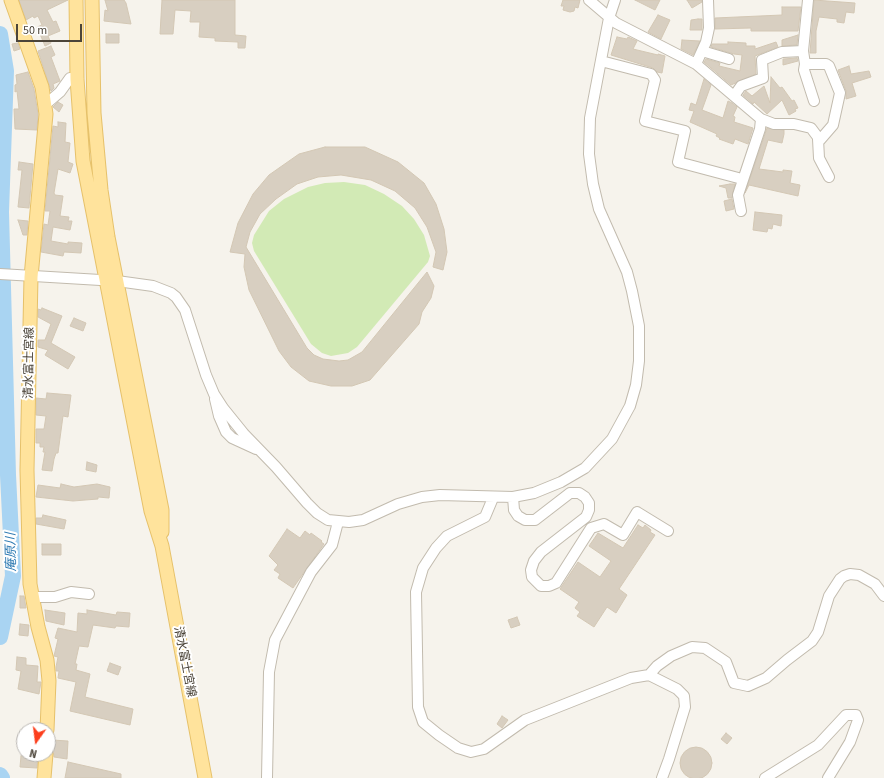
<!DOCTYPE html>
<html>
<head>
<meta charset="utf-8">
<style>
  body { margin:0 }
  #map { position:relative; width:884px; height:778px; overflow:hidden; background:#f6f3ec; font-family:"Source Sans 3",sans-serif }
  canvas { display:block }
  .north { position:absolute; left:16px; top:722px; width:40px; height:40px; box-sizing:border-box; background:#fff; border:1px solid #b7b4b0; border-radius:50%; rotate:194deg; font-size:11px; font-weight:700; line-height:16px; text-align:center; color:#4b4439 }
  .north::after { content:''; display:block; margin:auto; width:14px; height:18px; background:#fc3f1d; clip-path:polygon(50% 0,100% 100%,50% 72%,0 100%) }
  .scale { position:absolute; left:16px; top:24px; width:66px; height:18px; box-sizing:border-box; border:2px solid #4b4439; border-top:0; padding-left:5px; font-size:12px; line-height:14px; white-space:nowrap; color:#4b4439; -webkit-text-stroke:3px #fff; paint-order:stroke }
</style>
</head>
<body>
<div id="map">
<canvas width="884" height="778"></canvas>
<div class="north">N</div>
<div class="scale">50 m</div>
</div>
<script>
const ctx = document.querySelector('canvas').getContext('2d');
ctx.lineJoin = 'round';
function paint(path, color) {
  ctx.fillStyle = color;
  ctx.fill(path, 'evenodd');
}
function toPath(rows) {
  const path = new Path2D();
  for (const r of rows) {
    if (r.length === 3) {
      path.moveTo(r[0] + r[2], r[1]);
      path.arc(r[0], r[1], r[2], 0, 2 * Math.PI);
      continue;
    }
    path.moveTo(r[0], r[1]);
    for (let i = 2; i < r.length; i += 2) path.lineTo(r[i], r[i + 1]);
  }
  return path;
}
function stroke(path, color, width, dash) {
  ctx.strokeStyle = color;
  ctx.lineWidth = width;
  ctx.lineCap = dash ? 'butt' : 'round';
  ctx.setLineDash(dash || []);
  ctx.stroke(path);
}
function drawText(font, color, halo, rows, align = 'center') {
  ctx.font = font + ' "Source Sans 3","Noto Sans JP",sans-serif';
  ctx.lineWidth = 4;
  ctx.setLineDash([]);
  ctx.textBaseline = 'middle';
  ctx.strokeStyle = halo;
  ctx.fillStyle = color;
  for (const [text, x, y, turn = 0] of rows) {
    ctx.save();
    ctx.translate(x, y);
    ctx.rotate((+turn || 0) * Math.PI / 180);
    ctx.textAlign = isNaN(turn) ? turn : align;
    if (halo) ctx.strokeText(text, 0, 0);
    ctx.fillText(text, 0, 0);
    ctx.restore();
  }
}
const green = toPath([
  [344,182,365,185,384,194,402,206,414,219,424,235,430,256,428,262,357,347,348,353,331,356,322,353,311,344,254,251,252,243,254,235,269,211,284,199,308,187,325,183]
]);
const river = toPath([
  [0,34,6,71,1,212,8,475,13,576,0,637],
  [0,775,2,778]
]);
const building = toPath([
  [19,0,68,0,47,10,53,22,56,21,60,31,48,36,51,43,45,46,37,27,42,25,38,16,34,18,33,16,26,20,19,0],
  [105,0,124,0,126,3,131,24,104,21,105,10,108,11,105,0],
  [162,0,235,0,235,35,246,36,245,48,238,48,238,42,215,41,215,38,199,37,200,22,190,22,191,11,175,10,173,34,160,34,162,0],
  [563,0,580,0,578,8,575,7,574,11,570,12,563,10,564,6,561,6,563,0],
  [635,0,660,0,655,10,635,0],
  [687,0,702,0,702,2,692,8,687,0],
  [814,0,855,3,854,13,846,12,844,23,837,22,837,19,819,17,816,31,816,53,810,53,814,0],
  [782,7,801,7,798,31,751,31,751,28,715,29,715,18,782,15,782,7],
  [658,15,670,20,661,39,648,32,658,15],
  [698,19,702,19,702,30,690,30,691,20,698,19],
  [106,34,119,34,119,43,106,43,106,34],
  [798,35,797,45,782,46,782,40,798,35],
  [617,37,627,39,628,37,637,41,633,49,658,55,658,54,665,56,662,73,657,72,653,68,611,55,617,37],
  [682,40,700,41,693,55,681,49,682,40],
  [728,42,746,43,746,46,755,46,755,49,776,42,778,47,755,56,756,74,731,85,704,62,706,59,720,63,719,66,740,71,742,55,734,54,711,47,712,44,728,44,728,42],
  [18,43,20,49,14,51,12,44,18,43],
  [51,46,55,55,51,57,60,81,53,84,54,88,51,91,38,51,51,46],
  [797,58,798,61,783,65,783,59,797,58],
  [849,66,851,74,869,71,871,77,852,83,856,96,846,99,846,91,838,70,849,66],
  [28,72,34,89,38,114,37,130,15,129,14,109,19,109,17,91,15,92,15,85,17,84,16,75,28,72],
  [771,77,780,88,782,87,792,101,794,100,798,108,795,109,796,111,789,115,782,100,767,114,754,102,753,104,743,95,746,91,752,96,764,86,770,103,771,77],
  [704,79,711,85,702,110,723,118,728,101,732,103,737,107,733,116,735,117,734,122,753,128,748,144,735,139,733,144,719,139,720,138,716,136,717,134,690,122,694,111,689,110,691,103,696,105,704,79],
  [58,102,63,105,59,112,53,107,58,102],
  [58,122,66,123,65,142,70,143,68,162,73,164,70,173,58,169,54,193,55,195,63,196,60,216,69,217,68,221,72,221,70,230,53,227,51,241,68,244,68,242,82,243,81,253,64,252,63,256,41,252,44,224,48,225,50,211,45,211,53,126,58,127,58,122],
  [767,128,784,130,784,134,782,143,768,140,759,169,783,172,783,170,792,171,790,183,800,185,798,196,749,185,745,193,767,128],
  [325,147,365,147,398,162,424,183,436,204,444,229,447,252,443,270,433,267,436,252,427,227,415,208,395,191,371,180,341,175,318,177,297,184,276,199,260,214,250,232,246,247,307,348,314,355,323,359,339,361,348,360,362,352,427,272,434,286,431,298,422,312,419,324,370,380,352,386,331,386,309,381,291,367,279,351,249,290,244,267,245,254,230,252,238,223,253,194,269,175,299,154,325,147],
  [19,162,33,164,29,208,18,207,22,170,18,170,19,162],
  [730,184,735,184,732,198,728,198,726,188,719,186,730,184],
  [732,199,734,209,726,211,724,201,732,199],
  [755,212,782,215,781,226,773,224,772,229,768,228,767,232,753,230,755,212],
  [18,220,28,221,27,235,23,235,18,220],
  [42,308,62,316,51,343,75,357,68,369,45,355,48,350,38,347,38,340,45,340,51,324,38,317,38,309,41,310,42,308],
  [74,318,86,323,83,331,70,326,74,318],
  [47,393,71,395,68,417,63,416,58,453,56,453,54,459,52,471,42,470,45,452,43,452,44,447,40,447,40,443,36,443,36,429,44,429,46,416,36,415,36,398,46,399,47,393],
  [87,462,97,465,96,472,86,470,87,462],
  [61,484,74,487,97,484,110,487,109,498,98,497,98,499,73,501,36,497,38,485,60,488,61,484],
  [43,515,66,520,64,529,36,524,36,518,42,518,43,515],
  [638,525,643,528,645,525,651,530,650,532,655,535,619,589,627,595,616,613,607,607,594,627,577,616,580,612,575,608,579,602,560,589,578,562,600,577,611,561,589,546,598,533,623,548,638,525],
  [287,529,300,538,305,531,310,535,311,533,322,541,321,542,324,544,293,588,278,578,280,574,274,570,278,565,269,556,287,529],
  [42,544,61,544,61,555,42,555,42,544],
  [20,596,24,596,26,608,20,608,20,596],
  [45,610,65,613,64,625,46,621,45,610],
  [87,610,116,615,117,612,130,613,129,627,116,626,115,628,93,625,88,647,79,646,75,664,77,664,76,670,90,674,85,697,133,709,130,725,70,711,76,682,58,678,59,671,56,671,56,667,58,657,54,656,58,639,55,638,58,628,77,632,78,613,87,614,87,610],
  [517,617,520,625,511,628,508,620,517,617],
  [20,624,29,625,28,636,19,635,20,624],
  [17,657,26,658,26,665,38,666,37,682,41,682,39,694,18,689,21,671,16,670,17,657],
  [110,663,121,667,118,675,107,671,110,663],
  [502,716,508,720,502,728,497,724,502,716],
  [726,733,732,738,727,744,721,739,726,733],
  [52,740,68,741,67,759,54,757,52,740],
  [696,763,16],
  [21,756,38,756,37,768,20,767,21,756],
  [68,762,121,774,121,778,65,778,68,762]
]);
const minor = toPath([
  [589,0,616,23,696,64,761,119,760,129,738,195,741,211],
  [808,0,803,51,805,64,826,64,829,66,840,93,833,125,820,140],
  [702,51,729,59],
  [601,61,651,74,655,80,645,121,685,131,678,162,742,179],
  [696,64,706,42,709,28,708,0],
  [805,64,804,70,814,101],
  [734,96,741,86,763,78,762,60,782,52,803,51],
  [46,104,60,92,70,78,77,79],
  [761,119,774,124,794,124,811,128,820,140,818,139,819,158,829,177],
  [0,274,117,281,153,286,171,293,176,297,185,310,206,375,214,394,223,408,244,434,276,467,307,503,317,513,328,520,349,522,363,520,398,504,422,497,440,495,513,497,534,493,561,482,585,468,612,439,630,406,636,385,639,361,639,326,632,291,627,272,599,209,593,184,589,154,590,118,609,18,615,0],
  [215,399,219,416,226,432,232,438,256,449],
  [513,497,514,510,518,516,525,520,535,520,570,493,579,493,585,497,589,503,589,510,586,517,541,552,534,561,531,570,532,577,541,586,549,586,556,583,591,528,604,524,623,535,637,512,668,531],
  [493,498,485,517,447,536,436,548,423,568,416,592,418,707,423,722,439,735,458,748,471,752,484,749,525,720,631,678,649,675,657,666,671,656,692,647,705,648,726,662,734,683,748,686,766,678,787,660,812,641,818,632,829,596,840,579,844,576,850,574,859,575,875,584,884,596],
  [32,597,55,597,71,592,89,594],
  [649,675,677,689,684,696,685,707,669,759,662,778],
  [267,778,269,672,275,640,311,572,332,545,338,522],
  [765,778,818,745,846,715,856,715,858,720,850,742,828,778]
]);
const major = toPath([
  [11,0,42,87,46,114,31,277,27,470,30,584,38,627,47,660,49,681,47,730],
  [76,0,77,79,83,161,151,511,162,546,205,778],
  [92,0,94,113,101,190,108,237,162,510,162,532],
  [44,778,46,754]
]);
const streetNames = [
  ["清水富士宮線",30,363,-89],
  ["清水富士宮線",184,662,79]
];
const waterNames = [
  ["庵原川",12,552,-91]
];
paint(green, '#d2eab5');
stroke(river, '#a9d4f2', 16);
paint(building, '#d8cfc1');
stroke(building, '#d3c7b4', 1);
stroke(minor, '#c2bbae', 12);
stroke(major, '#e6c16a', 15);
stroke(minor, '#fff', 10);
stroke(major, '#ffe39c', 13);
drawText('12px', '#4b4439', '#fff', streetNames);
drawText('italic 13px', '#2e7ab2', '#fff', waterNames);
</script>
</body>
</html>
